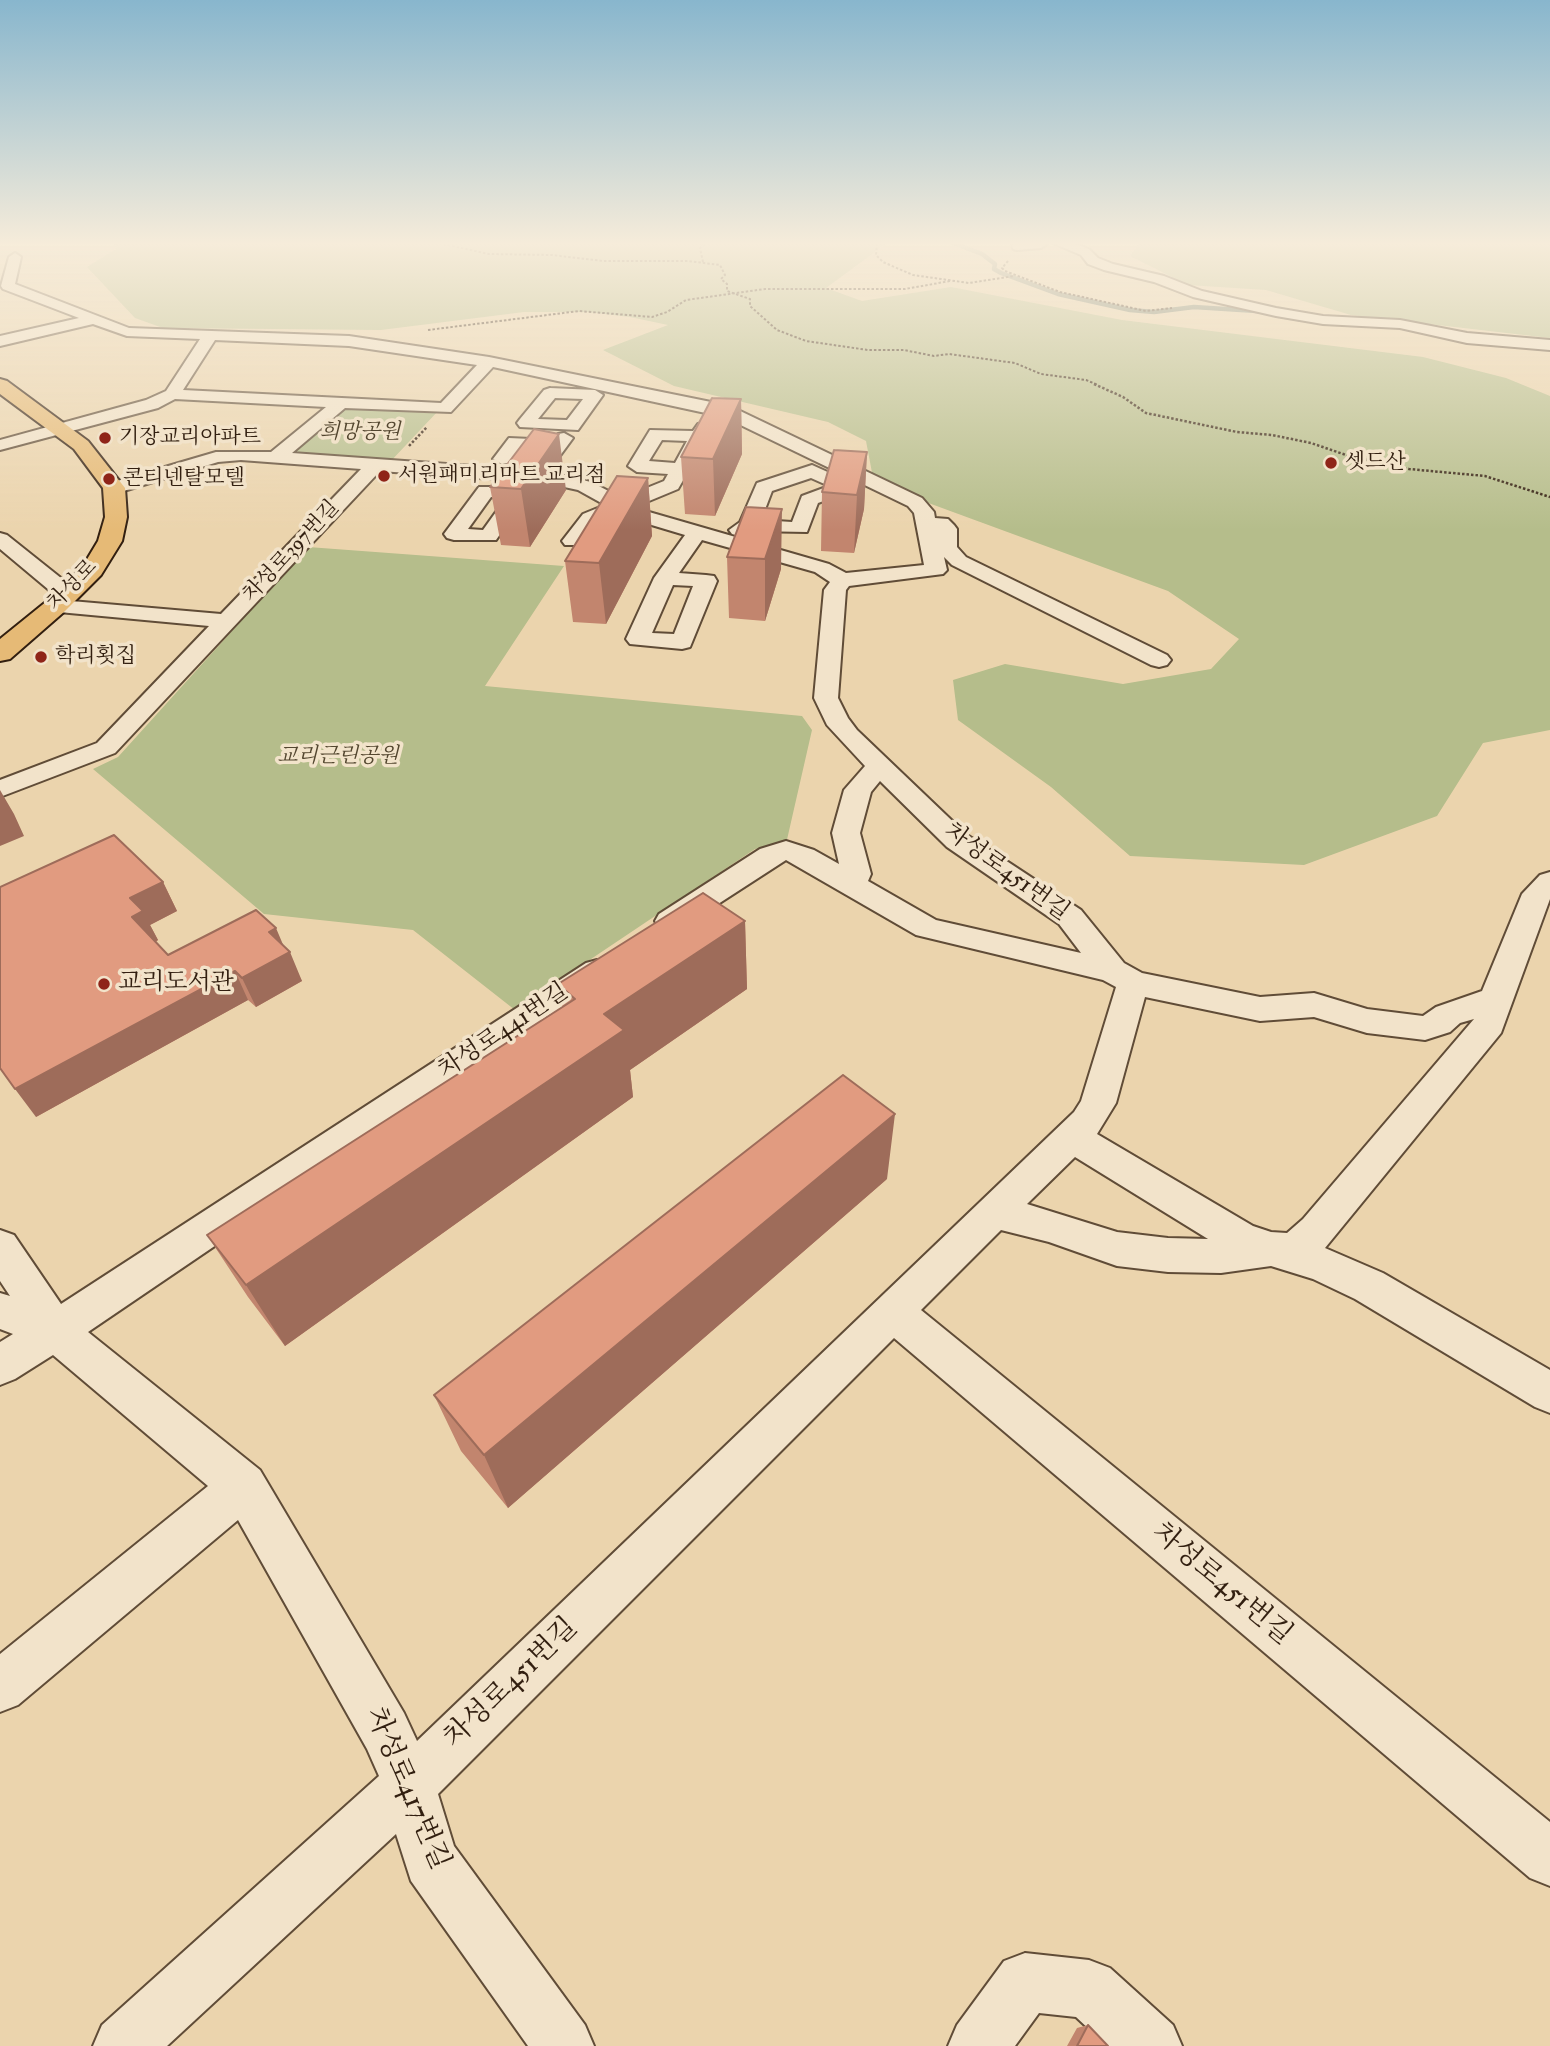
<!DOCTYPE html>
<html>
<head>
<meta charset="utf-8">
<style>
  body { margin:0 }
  canvas { display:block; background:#ebd4ad }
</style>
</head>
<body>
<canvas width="1550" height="2046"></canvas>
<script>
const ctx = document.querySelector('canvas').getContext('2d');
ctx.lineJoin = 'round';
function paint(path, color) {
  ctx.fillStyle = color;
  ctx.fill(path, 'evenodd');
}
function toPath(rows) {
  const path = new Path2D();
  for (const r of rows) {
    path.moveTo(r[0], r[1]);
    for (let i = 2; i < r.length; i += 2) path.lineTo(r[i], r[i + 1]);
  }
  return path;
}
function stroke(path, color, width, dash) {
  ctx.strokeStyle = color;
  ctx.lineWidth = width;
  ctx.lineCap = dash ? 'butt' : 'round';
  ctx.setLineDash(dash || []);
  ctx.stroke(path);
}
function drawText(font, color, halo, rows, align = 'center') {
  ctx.font = font + ' "IM FELL Double Pica","Noto Serif KR",serif';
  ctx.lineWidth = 7;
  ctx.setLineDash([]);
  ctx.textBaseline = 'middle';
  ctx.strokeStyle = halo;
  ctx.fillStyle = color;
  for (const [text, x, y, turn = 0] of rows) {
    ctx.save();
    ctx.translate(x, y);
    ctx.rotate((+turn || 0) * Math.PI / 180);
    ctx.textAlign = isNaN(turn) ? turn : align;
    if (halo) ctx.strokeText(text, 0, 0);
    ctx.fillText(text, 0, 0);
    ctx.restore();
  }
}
const green = toPath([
  [114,243,887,243,826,288,862,301,951,287,1122,320,1423,357,1506,378,1550,396,1550,730,1483,743,1437,816,1304,865,1130,856,1051,787,958,720,953,680,1005,664,1123,684,1211,669,1239,639,1168,591,874,483,866,441,828,422,674,386,603,350,668,325,630,317,588,312,524,312,381,330,163,328,135,318,87,267,116,249],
  [1139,243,1550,243,1550,338,1351,315,1266,290,1188,285,1130,256],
  [346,408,439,410,389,463,289,455],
  [308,547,564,566,485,686,802,716,812,730,786,844,755,849,515,1010,413,930,264,914,93,769,118,757]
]);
const stream = toPath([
  [953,243,982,254,995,264,994,269,1001,273,1058,294,1130,310,1154,312,1194,307,1272,312]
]);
const pathFar1 = toPath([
  [439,243,489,254,552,255,603,261,688,261,720,265,725,275,721,279,727,284,727,291,750,299,750,306,777,330,806,341,868,350,904,350,934,356,949,354,1015,363,1041,374,1086,380,1098,385],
  [877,243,876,255,883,262,913,275,969,283,1014,276],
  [1008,261,1002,268,1005,271,1060,292,1146,311,1172,308],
  [703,262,700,248,706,243],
  [428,330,579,311,652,317,667,312,686,300,765,289,905,289,950,281]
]);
const path = toPath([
  [1094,384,1123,397,1146,413,1237,432,1272,435,1311,443,1349,456,1409,469,1485,476,1550,497],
  [409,446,427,427]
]);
const minor = toPath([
  [1012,243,1047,243,1047,244,1041,248,1017,250,1013,249,1012,243],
  [1053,243,1073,243,1089,249,1098,258,1113,264,1164,276,1202,291,1276,308,1323,316,1400,320,1467,333,1550,340,1550,350,1467,343,1400,328,1323,324,1276,316,1193,297,1154,282,1104,270,1088,264,1081,255,1053,243],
  [15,253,21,257,15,284,129,328,349,336,489,357,711,402,736,409,922,498,934,512,935,518,948,519,954,525,957,529,957,547,966,557,1167,655,1171,660,1167,665,1159,667,1151,665,952,565,944,557,947,570,943,574,849,586,846,590,838,698,848,718,857,730,967,835,1081,910,1124,963,1142,973,1260,997,1314,993,1367,1009,1423,1016,1436,1007,1482,991,1522,894,1540,875,1550,872,1550,899,1501,1033,1325,1248,1383,1273,1550,1370,1550,1413,1535,1407,1355,1299,1313,1279,1271,1266,1221,1273,1168,1272,1117,1266,1049,1242,1001,1230,921,1310,1550,1822,1550,1886,1530,1878,894,1338,438,1794,454,1846,585,2025,594,2046,528,2046,411,1881,396,1834,167,2046,93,2046,102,2025,379,1776,367,1749,238,1520,18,1705,0,1712,0,1654,208,1486,53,1355,15,1379,0,1385,0,1342,13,1334,0,1329,0,1293,10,1296,0,1281,0,1230,14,1235,61,1304,586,963,597,960,608,963,613,971,608,979,88,1332,260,1470,404,1713,417,1741,1074,1112,1081,1101,1116,987,1103,980,916,935,786,860,681,928,670,931,659,928,655,921,659,914,760,849,786,841,814,850,839,864,832,833,844,790,865,766,827,725,814,698,824,590,830,582,815,572,702,540,679,573,706,575,714,576,717,581,690,647,682,649,630,644,626,639,654,578,685,535,635,520,620,513,597,522,579,545,565,545,562,541,583,514,605,505,578,490,546,483,540,482,526,497,496,540,454,540,447,538,444,534,479,487,514,487,521,481,380,471,115,753,0,797,0,780,97,743,209,626,48,611,45,606,48,601,61,600,0,549,0,533,7,535,76,590,79,595,71,601,221,614,361,469,241,460,218,462,114,494,105,488,107,484,216,452,271,452,326,407,175,399,158,408,0,450,0,440,146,400,166,391,200,339,127,336,93,324,0,346,0,336,79,318,3,289,1,286,9,257,15,253],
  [215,340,349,346,477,365,441,403,183,390,215,340],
  [493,367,724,417,908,506,914,513,924,565,846,573,829,564,649,512,637,506,678,489,713,428,704,423,698,424,693,431,650,430,628,466,637,472,668,474,664,481,622,498,591,482,548,472,573,438,564,433,558,434,553,440,509,438,493,459,502,464,508,463,520,448,546,450,531,470,292,453,345,408,451,412,493,367],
  [662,440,687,441,675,463,649,461,662,440],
  [491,497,506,498,483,530,468,529,491,497],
  [673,585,693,586,674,634,652,633,673,585],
  [880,781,947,847,1059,924,1081,953,936,920,868,881,871,874,860,833,871,792,880,781],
  [1145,997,1260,1021,1314,1017,1367,1033,1425,1040,1450,1032,1460,1023,1474,1019,1303,1219,1287,1233,1271,1232,1253,1226,1097,1134,1116,1103,1145,997],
  [1075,1157,1208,1239,1168,1238,1117,1232,1027,1204,1075,1157],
  [550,388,595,390,603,395,578,430,520,427,517,423,520,419,544,390,550,388],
  [555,398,583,399,567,420,538,419,555,398],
  [812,465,852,483,854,487,852,491,818,503,807,532,752,531,739,536,732,534,729,530,740,522,757,483,812,465],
  [811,478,829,486,802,496,792,522,761,520,772,491,811,478],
  [1025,1953,1089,1960,1110,1968,1173,2025,1182,2046,1107,2046,1076,2017,1039,2013,1015,2046,948,2046,957,2025,1004,1961,1025,1953]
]);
const major = toPath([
  [0,379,7,381,88,441,125,488,127,517,122,541,101,575,65,611,10,659,0,661,0,639,47,601,83,566,98,541,105,517,103,488,74,449,0,394,0,379]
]);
const wall = toPath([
  [741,399,742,454,715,516,685,514,681,457],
  [867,452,864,509,854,553,821,551,822,492],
  [648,478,652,536,606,624,573,622,565,561],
  [490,487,566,490,530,547,501,545],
  [746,507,781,569,765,621,729,618,727,557],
  [163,882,177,911,150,925,158,940,156,942,168,955,283,946,302,981,256,1007,248,1000,36,1117],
  [745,921,747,989,630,1070,633,1097,285,1346,248,1297,207,1235,562,1007,558,984],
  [887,1179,508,1508,461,1451,434,1395],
  [1088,2025,1108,2046,1067,2046,1077,2028]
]);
const shadedWall = toPath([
  [741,399,742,454,715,516,713,459],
  [559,434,566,490,530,547,521,489],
  [867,452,864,509,854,553,857,495],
  [648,478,652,536,606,624,599,563],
  [782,509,781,569,765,621,765,559],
  [0,790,14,814,24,836,0,846],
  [163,882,177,911,150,925,158,940,148,946,132,917,130,898],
  [745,921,747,989,630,1070,633,1097,285,1346,246,1285,604,1014],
  [276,928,287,954,290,952,302,981,256,1007,242,978,269,932],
  [235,971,248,1000,36,1117,15,1089],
  [895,1114,887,1179,508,1508,484,1455]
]);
const building = toPath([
  [712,398,741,399,713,459,681,457,712,398],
  [534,429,559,434,521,489,490,487,534,429],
  [834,450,867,452,857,495,822,492,834,450],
  [617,476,648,478,599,563,565,561,617,476],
  [746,507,782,509,765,559,727,557,746,507],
  [114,835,163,882,130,898,143,911,132,917,168,955,256,910,276,928,269,932,290,952,242,978,235,971,15,1089,0,1068,0,887,114,835],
  [703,893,745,921,604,1014,624,1030,246,1285,207,1235,575,999,558,984,703,893],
  [843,1075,895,1114,484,1455,434,1395,843,1075],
  [1088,2025,1108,2046,1077,2046,1088,2025]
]);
const markers = [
  [105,438,7,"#8f2418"],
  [1331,463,7,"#8f2418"],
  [384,476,7,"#8f2418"],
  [109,479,7,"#8f2418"],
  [41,657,7,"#8f2418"],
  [104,984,7,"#8f2418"]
];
const farParknames = [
  ["희망공원",360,433],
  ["교리근린공원",338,757]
];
const farPoinames = [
  ["기장교리아파트",119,438],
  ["셋드산",1345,463],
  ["서원패미리마트 교리점",398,476],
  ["콘티넨탈모텔",123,479],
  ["학리횟집",55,657]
];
const farStreetnames = [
  ["차성로397번길",292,552,-47],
  ["차성로",73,586,-46]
];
const streetNames = [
  ["차성로451번길",1006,873,36],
  ["차성로441번길",504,1032,-34]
];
const poiNames = [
  ["교리도서관",118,984]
];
const nearStreetnames = [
  ["차성로451번길",1221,1585,40],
  ["차성로451번길",512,1684,-44],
  ["차성로417번길",406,1789,67]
];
paint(green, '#b5bd8b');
stroke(stream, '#707b69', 4.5);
stroke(minor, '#604c37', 4);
stroke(major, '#321f10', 4);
stroke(pathFar1, '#321f10', 2, [2.5, 2]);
stroke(path, '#321f10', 2.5, [2.5, 2]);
paint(minor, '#f2e3ca');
paint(major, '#e6ba76');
paint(wall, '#c2856e');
paint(shadedWall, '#9e6c5a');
paint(building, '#e19b80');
stroke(building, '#9e6c5a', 2);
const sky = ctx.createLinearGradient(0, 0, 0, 530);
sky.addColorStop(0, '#88b6cd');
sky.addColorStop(0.46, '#f6ecda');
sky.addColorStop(1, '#f6ecda00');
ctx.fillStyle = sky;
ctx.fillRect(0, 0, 1550, 530);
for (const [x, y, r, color] of markers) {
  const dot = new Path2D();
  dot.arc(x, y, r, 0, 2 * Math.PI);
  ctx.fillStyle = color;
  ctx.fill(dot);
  stroke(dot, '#f2e3ca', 2.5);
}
drawText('italic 21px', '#53462f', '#f2e3ca', farParknames);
drawText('21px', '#321f10', '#f2e3ca', farPoinames, 'left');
drawText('21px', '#321f10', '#f2e3ca', farStreetnames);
drawText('24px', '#321f10', '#f2e3ca', streetNames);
drawText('24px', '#321f10', '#f2e3ca', poiNames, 'left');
drawText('28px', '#321f10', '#f2e3ca', nearStreetnames);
</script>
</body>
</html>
